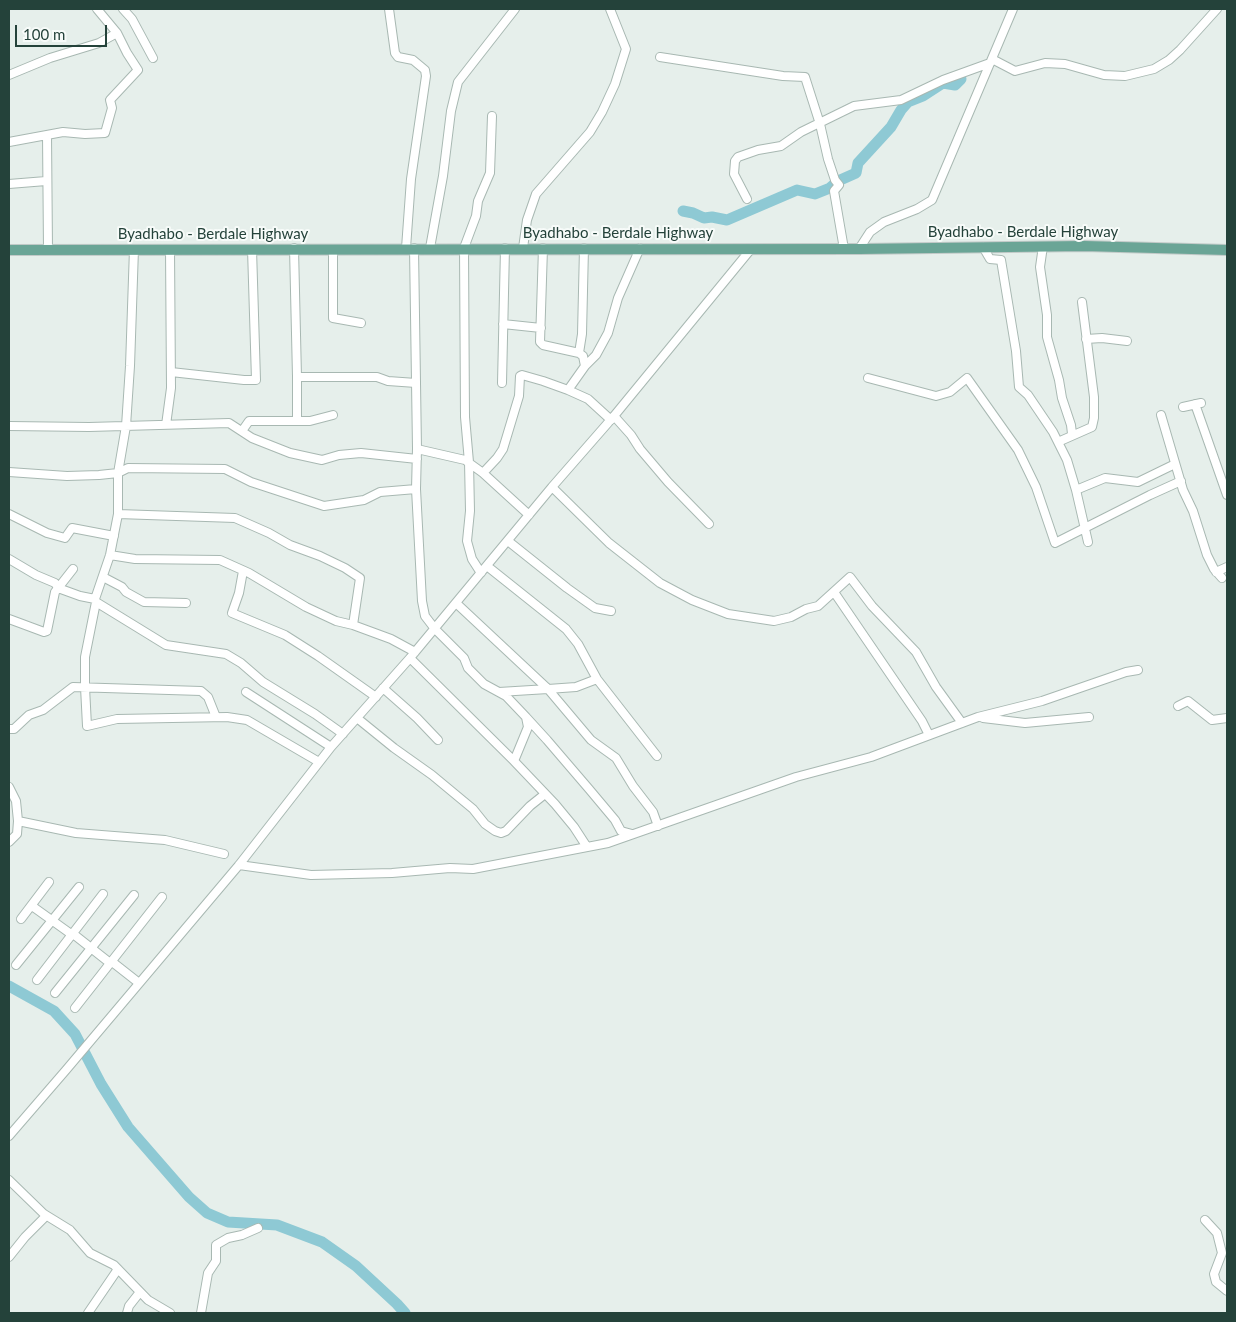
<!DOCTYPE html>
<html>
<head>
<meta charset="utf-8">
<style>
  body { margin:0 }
  #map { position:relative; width:1236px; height:1322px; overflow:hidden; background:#e6efeb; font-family:Lato,sans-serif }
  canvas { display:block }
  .frame { position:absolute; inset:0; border:10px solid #24423a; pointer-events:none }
  .scale { position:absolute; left:15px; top:25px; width:92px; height:22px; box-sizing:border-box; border:2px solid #24423a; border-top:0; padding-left:6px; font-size:15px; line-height:18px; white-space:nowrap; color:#24423a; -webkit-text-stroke:4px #f7fbf9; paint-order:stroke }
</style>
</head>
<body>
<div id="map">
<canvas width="1236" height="1322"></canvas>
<div class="frame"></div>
<div class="scale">100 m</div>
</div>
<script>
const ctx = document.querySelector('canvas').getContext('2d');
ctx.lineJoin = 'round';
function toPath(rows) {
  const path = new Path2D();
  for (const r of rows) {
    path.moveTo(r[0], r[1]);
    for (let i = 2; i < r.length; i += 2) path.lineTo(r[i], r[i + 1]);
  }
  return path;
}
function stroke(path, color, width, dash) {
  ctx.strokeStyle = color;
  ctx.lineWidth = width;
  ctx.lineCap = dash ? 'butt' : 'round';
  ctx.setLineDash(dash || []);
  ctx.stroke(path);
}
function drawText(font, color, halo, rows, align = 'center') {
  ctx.font = font + ' Lato,sans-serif';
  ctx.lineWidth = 4;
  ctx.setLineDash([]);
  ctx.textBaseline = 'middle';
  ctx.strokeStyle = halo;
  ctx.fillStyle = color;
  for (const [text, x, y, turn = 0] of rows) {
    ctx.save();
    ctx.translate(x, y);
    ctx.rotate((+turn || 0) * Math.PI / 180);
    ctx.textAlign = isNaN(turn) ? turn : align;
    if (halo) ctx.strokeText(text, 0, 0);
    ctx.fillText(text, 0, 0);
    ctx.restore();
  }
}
const river = toPath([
  [683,211,693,213,704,218,712,217,727,220,797,190,815,194,830,188,838,181,856,173,858,163,891,127,901,110,908,102,923,96,943,83,955,85,961,79],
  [9,986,54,1011,75,1034,101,1084,128,1127,189,1197,207,1213,228,1222,277,1225,322,1242,356,1266,397,1304,405,1313]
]);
const minor = toPath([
  [123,9,132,19,153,58],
  [389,9,395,53,398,57,413,60,425,70,426,76,411,179,406,248],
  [660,57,783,76,805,77,820,124,828,159,835,180,839,185,834,191,844,249],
  [992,59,1015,71,1045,63,1065,64,1104,75,1125,76,1154,69,1169,60,1180,50,1217,9],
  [9,75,50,58,99,43,117,33],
  [47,135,48,249],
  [9,142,63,132,85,134,105,133,112,108,110,100,138,70,127,53,117,33,97,9],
  [9,184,46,181],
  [747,199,734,174,735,161,738,157,758,150,781,146,801,132,854,106,901,100,943,80,990,63],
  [1043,246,1040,267,1047,315,1047,337,1059,380,1062,398,1071,425,1072,434],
  [983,247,990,259,1001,260,1016,351,1019,387,1028,395,1053,432,1067,460,1076,490,1088,542],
  [294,248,297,377,297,420],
  [414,248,417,449,416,489,422,601,425,616,435,629,464,658,468,668,484,684,506,696,526,717,528,727,514,761,555,804,574,827,587,847],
  [430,248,443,176,451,111,458,82,515,9],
  [523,248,527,220,536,194,590,132,602,112,615,84,626,49,610,9],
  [543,248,540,342,543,345,579,353,583,356,585,366,568,390,588,399,611,420],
  [134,249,130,366,126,426,118,473,118,514,110,555,95,599,96,602,85,657,85,687,87,726,117,719,227,717,247,720,319,762],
  [333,249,333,318,361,323],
  [859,249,870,232,884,222,917,209,932,200,1013,9],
  [503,324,541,328],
  [1086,339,1102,338,1127,341],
  [579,353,582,334,584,248],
  [585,366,596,355,608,333,618,298,640,248],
  [171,372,244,380,256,380,252,249],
  [297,377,377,377,388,381,416,383],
  [868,378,936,396,950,392,967,378,1018,450,1036,487,1055,543,1150,495,1181,481],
  [502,383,505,248],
  [1195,404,1227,495],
  [1183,407,1201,403],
  [1161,415,1183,490,1193,511,1207,555,1214,569,1222,578],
  [614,416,631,435,640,449,668,482,709,524],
  [166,425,171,388,170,249],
  [9,426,89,427,229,423,252,438,290,453,322,460,339,455,361,453,417,459],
  [242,431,249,421,310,421,333,415],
  [1058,442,1092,427,1094,418,1094,397,1082,302],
  [417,449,465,460,483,473],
  [9,472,67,476,99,475,118,473,128,468,225,469,251,482,324,506,364,500,380,492,416,489],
  [552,487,609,543,660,583,692,600,728,614,774,621,791,617,806,609,818,606,850,577,872,606,916,652,936,687,962,723],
  [1076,490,1105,478,1138,482,1175,464],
  [9,514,47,533,65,538,72,528,114,536],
  [118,514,235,518,269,533,290,545,320,556,345,568,360,578,353,625],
  [529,515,483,473,497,458,503,449,519,396,520,376,522,375,543,381,568,390],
  [508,541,567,588,595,608,611,611],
  [110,555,135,559,220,560,249,573,306,607,336,621,353,625,391,639,415,652],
  [9,559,36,575,55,583,58,588,80,596,95,599],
  [487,566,566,629,578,644,597,679,657,756],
  [243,571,239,593,232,613,285,635,318,656,376,697],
  [1216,572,1227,567],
  [481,573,472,559,467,541,470,511,469,462,465,417,464,248,476,216,478,201,490,173,492,116],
  [103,577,122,587,126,592,144,602,186,603],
  [834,592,922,721,929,735],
  [96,602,166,645,226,654,241,663,263,682,315,714,343,734],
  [456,603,548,689,576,687,597,679],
  [9,619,44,632,47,631,55,592,73,569],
  [410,658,514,761],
  [383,688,417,718,438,740],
  [246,692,331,747],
  [499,692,548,689,591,740,616,758,633,786,653,812,658,826],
  [1178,706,1188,701,1212,720,1227,718],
  [526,717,547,740,589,789,615,820,621,831,632,834],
  [357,718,394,748,432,775,473,809,485,824,495,831,501,833,506,831,530,806,545,794],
  [983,718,1025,723,1089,717],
  [9,729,14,729,29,715,43,710,73,687,201,691,208,697,216,717],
  [9,787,16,801,18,821,17,834,9,842],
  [18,821,76,833,165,840,224,854],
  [239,865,311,875,392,873,450,868,473,869,608,843,796,777,871,757,978,717,1042,701,1126,672,1138,670],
  [32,906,71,934],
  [21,919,49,882],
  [72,933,110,963],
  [111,961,139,983],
  [16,965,79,887],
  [37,980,103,894],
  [55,993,134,895],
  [75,1008,162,897],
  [9,1136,66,1070,239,865,331,747,410,658,552,487,614,416,751,249],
  [9,1180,44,1214,70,1230,90,1253,114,1265,148,1300,170,1313],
  [1205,1220,1217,1233,1222,1253,1214,1274,1216,1282,1227,1291],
  [9,1257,25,1237,46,1216],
  [88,1313,118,1269],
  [127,1313,129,1306,140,1292],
  [201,1313,208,1273,216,1261,216,1245,228,1238,242,1235,258,1228]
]);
const major = toPath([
  [9,250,859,249,1084,246,1227,250]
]);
const streetNames = [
  ["Byadhabo - Berdale Highway",1023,232],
  ["Byadhabo - Berdale Highway",618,233],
  ["Byadhabo - Berdale Highway",213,234]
];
stroke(river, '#8ec9d4', 11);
stroke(minor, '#a8b8b2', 10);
stroke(major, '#c2cac8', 12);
stroke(minor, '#fff', 8);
stroke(major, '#6aa596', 10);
drawText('15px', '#24423a', '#f7fbf9', streetNames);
</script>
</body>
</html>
